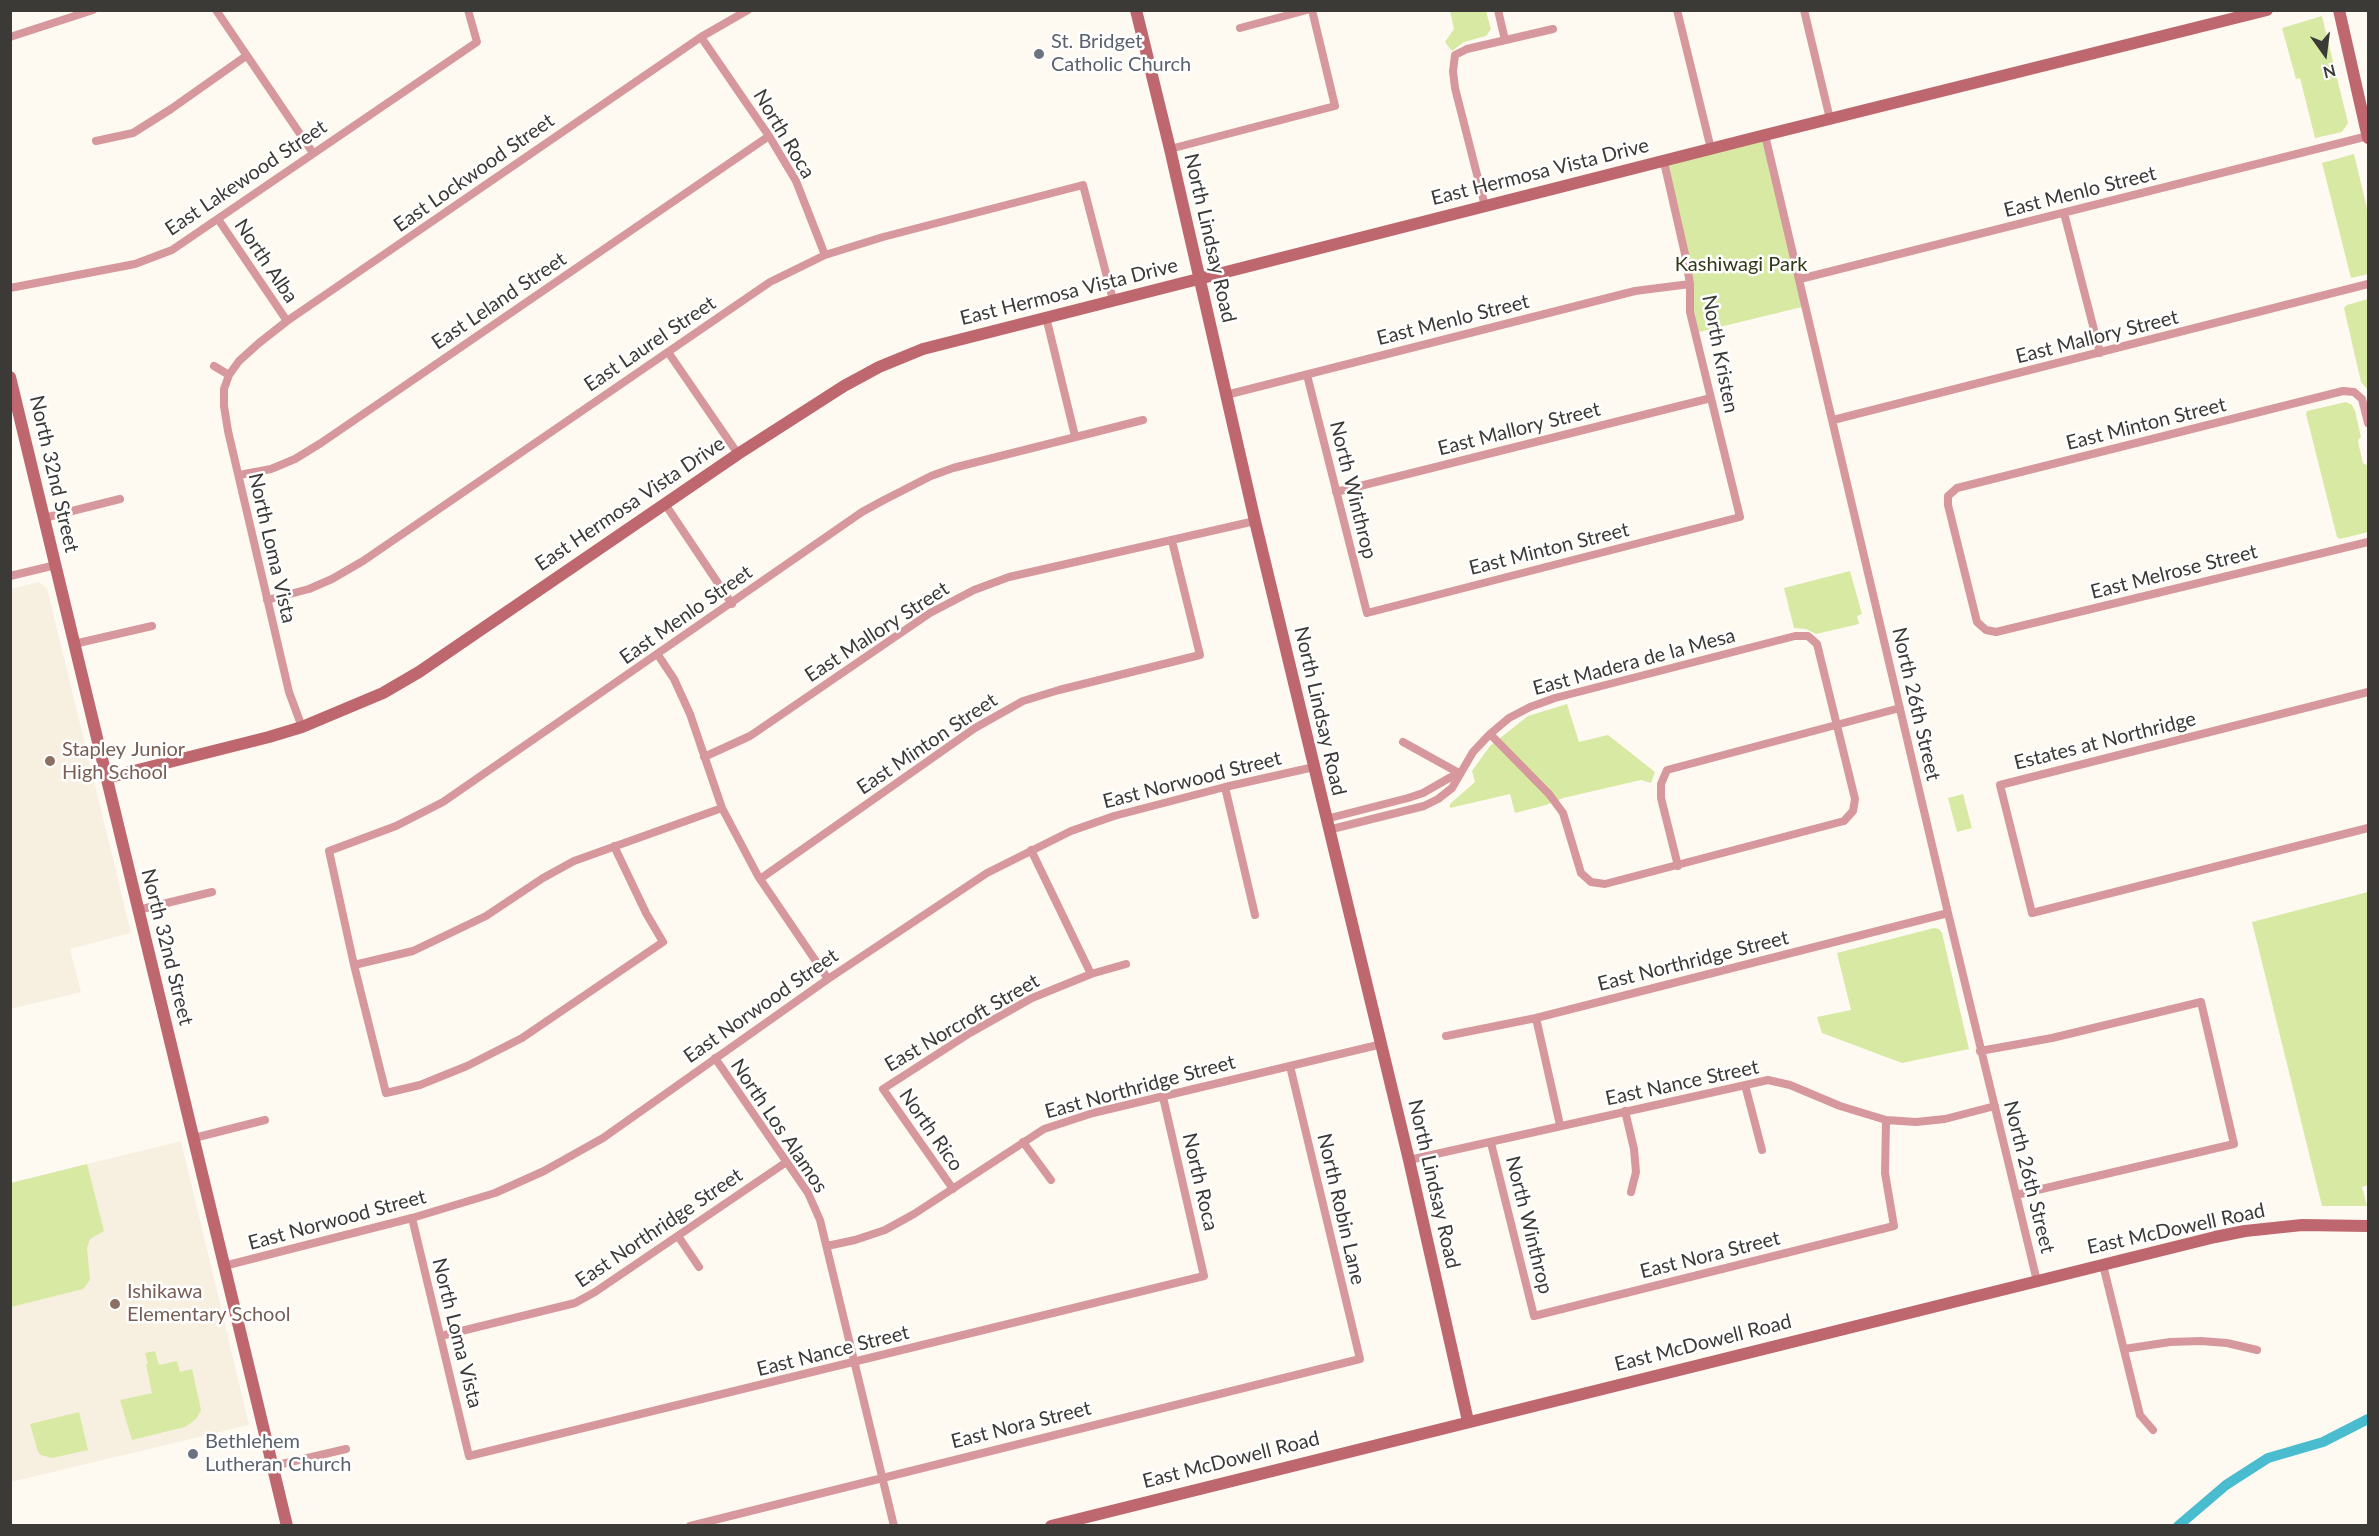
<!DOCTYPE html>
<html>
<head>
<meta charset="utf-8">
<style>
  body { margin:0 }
  #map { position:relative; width:2379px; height:1536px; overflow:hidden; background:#fefaf2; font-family:Lato,sans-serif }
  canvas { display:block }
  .frame { position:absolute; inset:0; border:12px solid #3b3a37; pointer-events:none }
  .north { position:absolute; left:2295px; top:24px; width:60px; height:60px; -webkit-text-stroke:4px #fff; paint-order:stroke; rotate:166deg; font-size:16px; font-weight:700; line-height:24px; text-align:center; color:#3b3a37 }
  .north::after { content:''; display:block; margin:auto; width:21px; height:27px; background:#3b3a37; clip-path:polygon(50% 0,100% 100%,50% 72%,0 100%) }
</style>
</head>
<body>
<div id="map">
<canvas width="2379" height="1536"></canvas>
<div class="frame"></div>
<div class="north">N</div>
</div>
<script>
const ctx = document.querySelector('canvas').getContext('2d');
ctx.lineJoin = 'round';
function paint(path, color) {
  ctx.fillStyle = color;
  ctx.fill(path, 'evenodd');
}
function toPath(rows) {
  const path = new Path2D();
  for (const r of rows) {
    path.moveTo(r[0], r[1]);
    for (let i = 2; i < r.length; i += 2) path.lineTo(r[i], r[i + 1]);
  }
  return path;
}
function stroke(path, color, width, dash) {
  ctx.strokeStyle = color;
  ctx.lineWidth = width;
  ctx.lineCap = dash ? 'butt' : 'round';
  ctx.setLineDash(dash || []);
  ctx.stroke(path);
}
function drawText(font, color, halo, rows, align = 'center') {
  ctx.font = font + ' Lato,sans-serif';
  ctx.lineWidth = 5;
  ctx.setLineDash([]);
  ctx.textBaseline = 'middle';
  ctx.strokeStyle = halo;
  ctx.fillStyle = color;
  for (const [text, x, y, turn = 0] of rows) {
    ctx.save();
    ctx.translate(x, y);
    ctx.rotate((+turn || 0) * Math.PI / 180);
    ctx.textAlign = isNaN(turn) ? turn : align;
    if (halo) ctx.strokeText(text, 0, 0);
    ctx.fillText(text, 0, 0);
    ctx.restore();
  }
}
const built = toPath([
  [39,582,47,588,131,933,70,949,81,992,11,1009,11,589],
  [181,1141,249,1425,11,1482,10,1183]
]);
const green = toPath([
  [1450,11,1486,11,1491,29,1486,36,1464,42,1452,51,1445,42,1454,29],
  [2322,16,2348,123,2342,132,2315,138,2300,78,2296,79,2282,28],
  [1765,135,1806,306,1695,333,1690,284,1664,162],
  [2354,154,2368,213,2368,274,2351,278,2322,163],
  [2368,299,2368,390,2361,382,2344,308,2347,305],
  [2346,402,2352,405,2355,411,2361,437,2358,440,2359,446,2363,463,2368,466,2368,532,2340,539,2337,537,2306,414,2307,411],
  [1850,571,1862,614,1857,616,1859,624,1816,634,1806,629,1794,628,1784,588],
  [1567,704,1579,742,1608,735,1655,772,1651,783,1641,780,1563,798,1546,805,1515,813,1510,794,1450,808,1450,804,1475,782,1472,771,1490,746,1528,716],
  [1963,794,1972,828,1957,832,1948,798],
  [2368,892,2368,1185,2362,1187,2367,1206,2322,1206,2252,922],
  [1934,928,1939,929,1942,933,1969,1049,1902,1063,1822,1033,1817,1017,1851,1010,1837,953],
  [87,1164,104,1231,90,1239,87,1248,90,1280,83,1289,11,1307,11,1183],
  [155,1351,159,1365,177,1361,180,1372,192,1369,201,1410,196,1419,185,1427,132,1440,120,1400,152,1393,146,1364,148,1364,145,1353],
  [79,1412,88,1450,52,1458,41,1455,38,1452,30,1424]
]);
const canal = toPath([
  [2178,1526,2226,1485,2268,1458,2323,1442,2368,1419]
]);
const street = toPath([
  [216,10,313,153],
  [1498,10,1505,40],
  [1677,10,1711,149],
  [1804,10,1830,119],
  [1240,28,1307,10],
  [10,37,93,10],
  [701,37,769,136,796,181,825,255],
  [1765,135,1948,913,2037,1281],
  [96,141,133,133,171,109,246,56],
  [1170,149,1335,106,1312,10],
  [1485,206,1455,88,1453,71,1455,55,1467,49,1553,29],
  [2064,213,2100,353],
  [218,219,287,321],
  [1800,279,2368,136],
  [10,288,135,264,172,250,477,42,468,10],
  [1046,317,1075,436],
  [668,352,738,454],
  [214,366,229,375],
  [1307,375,1367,613,1740,517,1690,312,1690,284,1685,254,1664,162],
  [1226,395,1635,291,1690,284],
  [1833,420,2368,284],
  [2368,423,2362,399,2354,392,2343,391,1957,488,1948,496,1948,505,1977,622,1986,630,1996,632,2368,542],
  [239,475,271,469,295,459,321,443,769,136],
  [1336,492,1711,398],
  [665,504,732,604],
  [44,518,120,499],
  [10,576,56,565],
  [267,600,309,589,332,579,363,561,770,282,825,255,883,237,1083,185,1113,300],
  [74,644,152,626],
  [658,655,674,679,690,714,722,808,758,876,828,979],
  [2368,692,2000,785,2032,913,2368,828],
  [302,727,289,692,228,431,224,406,224,389,229,375,239,361,259,343,287,321,701,37,748,10],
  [1403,742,1459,773],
  [704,757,750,736,930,613,974,590,1009,577,1255,521],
  [1225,787,1255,915],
  [1326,819,1408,798,1423,793,1458,773],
  [1328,830,1424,806,1438,799,1452,788,1473,752,1490,734,1509,718,1530,707,1555,698,1795,636,1808,636,1817,644,1855,799,1853,811,1844,821,1605,884,1591,882,1581,873,1563,813,1549,794,1490,734],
  [614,846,646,913,663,942,522,1038,467,1066,420,1085,386,1093,354,965,329,851,396,826,443,802,862,512,884,500,931,476,953,468,1143,420],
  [1031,850,1091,974],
  [1678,866,1661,798,1661,784,1667,770,1900,708],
  [760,879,975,728,1023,701,1059,690,1200,655,1172,541],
  [138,910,212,892],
  [354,965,413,951,486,916,543,878,574,861,722,808],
  [1536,1018,1560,1125],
  [1446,1036,1536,1018,1948,913],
  [1980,1051,2052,1038,2201,1002,2234,1144,2016,1195],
  [715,1058,808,1193,820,1220,894,1526],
  [1745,1085,1762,1150],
  [1625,1111,1634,1149,1636,1172,1631,1192],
  [194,1138,265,1120],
  [1023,1142,1051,1180],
  [1491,1143,1534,1316,1894,1226,1885,1173,1886,1120],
  [1409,1160,1768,1080,1790,1085,1840,1106,1886,1120,1916,1122,1945,1119,1995,1106],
  [953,1189,883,1089,970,1033,1032,998,1091,974,1126,964],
  [412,1218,469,1456,1204,1276,1163,1097],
  [678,1236,699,1267],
  [827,1246,855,1240,885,1230,914,1214,1044,1129,1093,1113,1382,1044],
  [2103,1265,2140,1415,2153,1430],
  [224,1266,412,1218,495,1193,544,1171,603,1138,828,979,987,873,1071,831,1114,816,1225,787,1314,767],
  [441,1336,575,1303,595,1292,785,1163],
  [2124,1349,2170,1342,2201,1341,2227,1343,2257,1350],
  [273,1466,346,1449],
  [690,1526,1360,1359,1290,1066]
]);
const secondary = toPath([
  [1136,10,1170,149,1255,521,1409,1160,1468,1421],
  [2339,10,2368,138],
  [10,377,287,1526],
  [106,778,269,737,302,727,383,693,419,672,738,454,844,386,879,367,923,349,1765,135,2267,10],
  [1051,1526,2215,1237,2245,1231,2302,1225,2368,1226]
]);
const markers = [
  [1039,54,6,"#6b7280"],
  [50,761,6,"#8d6e63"],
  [115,1304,6,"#8d6e63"],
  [193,1454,6,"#6b7280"]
];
const worshipNames = [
  ["St. Bridget",1051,42],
  ["Catholic Church",1051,65],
  ["Bethlehem",205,1442],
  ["Lutheran Church",205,1465]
];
const streetNames = [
  ["North Roca",784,134,59],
  ["East Hermosa Vista Drive",1540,172,-14],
  ["East Lockwood Street",474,173,-35],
  ["East Lakewood Street",246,178,-34],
  ["East Menlo Street",2080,192,-14],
  ["North Lindsay Road",1210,238,77],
  ["North Alba",266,261,56],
  ["East Hermosa Vista Drive",1069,292,-14],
  ["East Leland Street",499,301,-34],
  ["East Menlo Street",1453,320,-14],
  ["East Mallory Street",2097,337,-14],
  ["East Laurel Street",650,344,-34],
  ["North Kristen",1720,354,79],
  ["East Minton Street",2146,424,-14],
  ["East Mallory Street",1519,429,-14],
  ["North 32nd Street",54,474,77],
  ["North Winthrop",1353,490,76],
  ["East Hermosa Vista Drive",630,504,-34],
  ["North Loma Vista",272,548,77],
  ["East Minton Street",1549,549,-14],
  ["East Melrose Street",2174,572,-14],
  ["East Menlo Street",686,615,-35],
  ["East Mallory Street",877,632,-33],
  ["East Madera de la Mesa",1634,662,-15],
  ["North 26th Street",1916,704,77],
  ["North Lindsay Road",1320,711,77],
  ["Estates at Northridge",2105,741,-14],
  ["East Minton Street",927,744,-34],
  ["East Norwood Street",1192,780,-14],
  ["North 32nd Street",167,947,76],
  ["East Northridge Street",1693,961,-14],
  ["East Norwood Street",761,1006,-35],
  ["East Norcroft Street",962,1023,-30],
  ["East Nance Street",1682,1083,-12],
  ["East Northridge Street",1140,1087,-15],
  ["North Los Alamos",779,1126,56],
  ["North Rico",931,1130,55],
  ["North 26th Street",2029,1177,76],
  ["North Roca",1200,1182,77],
  ["North Lindsay Road",1434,1184,77],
  ["North Robin Lane",1341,1209,77],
  ["East Norwood Street",337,1220,-15],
  ["North Winthrop",1529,1225,76],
  ["East Northridge Street",659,1228,-34],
  ["East McDowell Road",2176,1229,-12],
  ["East Nora Street",1710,1255,-14],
  ["North Loma Vista",457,1333,76],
  ["East McDowell Road",1703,1343,-14],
  ["East Nance Street",833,1351,-14],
  ["East Nora Street",1021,1425,-14],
  ["East McDowell Road",1231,1460,-14]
];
const parkNames = [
  ["Kashiwagi Park",1741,265]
];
const educationNames = [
  ["Stapley Junior",62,750],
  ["High School",62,773],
  ["Ishikawa",127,1292],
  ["Elementary School",127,1315]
];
paint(built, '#f7f0e0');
paint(green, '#d7e9a2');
stroke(canal, '#49bcd0', 10);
stroke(street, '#d6989c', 8);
stroke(secondary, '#be676f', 12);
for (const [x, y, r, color] of markers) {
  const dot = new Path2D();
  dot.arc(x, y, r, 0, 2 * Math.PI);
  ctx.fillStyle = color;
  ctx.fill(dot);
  stroke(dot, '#fff', 2);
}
drawText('20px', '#5b616d', '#fff', worshipNames, 'left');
drawText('20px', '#3b3a37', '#fff', streetNames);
drawText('20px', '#313917', '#fff', parkNames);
drawText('20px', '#785e54', '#fff', educationNames, 'left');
</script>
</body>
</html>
